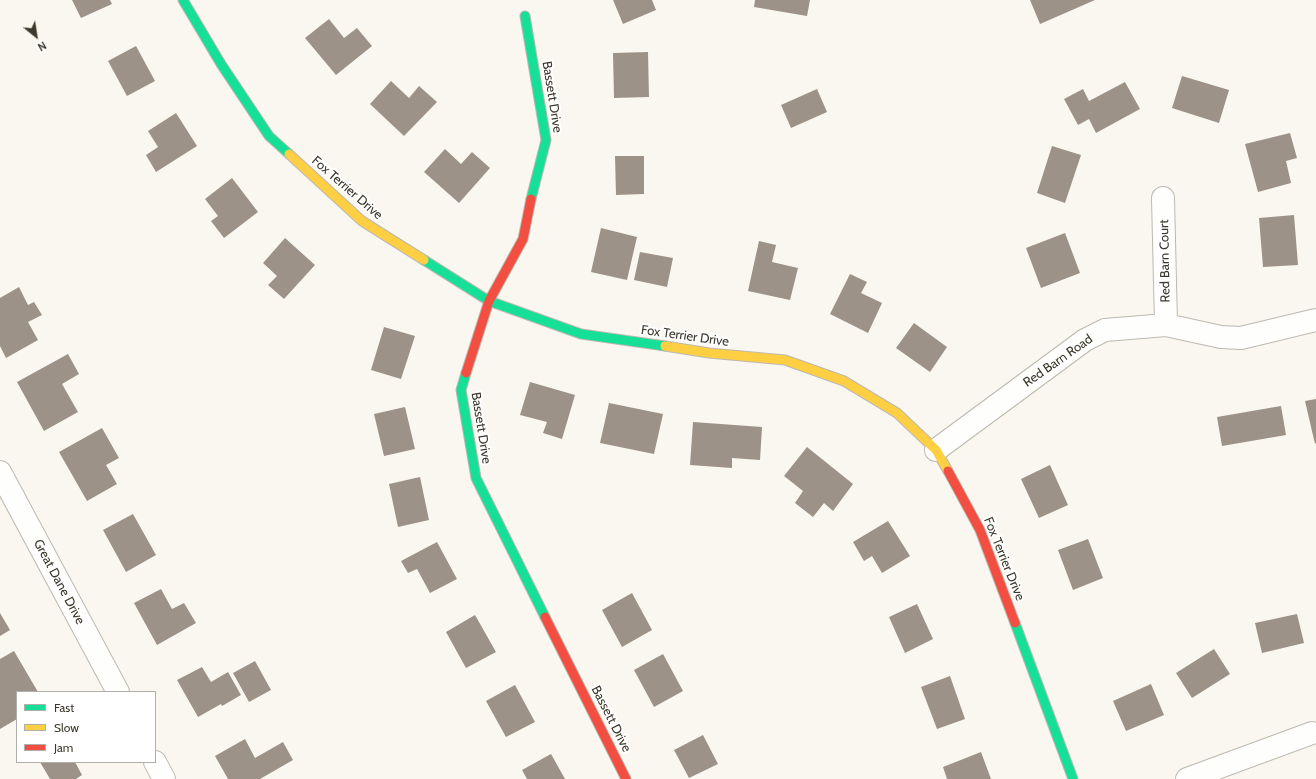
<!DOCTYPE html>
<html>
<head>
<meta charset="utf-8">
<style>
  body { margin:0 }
  #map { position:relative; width:1316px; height:779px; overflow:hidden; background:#f9f7ef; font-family:Cabin,sans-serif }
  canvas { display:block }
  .legend { position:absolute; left:16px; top:691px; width:140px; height:72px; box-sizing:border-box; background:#fff; border:1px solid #b1afaa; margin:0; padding:5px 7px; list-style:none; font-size:12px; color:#3c382b }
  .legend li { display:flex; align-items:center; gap:8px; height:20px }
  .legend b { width:20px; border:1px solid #b1afaa }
  .north { position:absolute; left:16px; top:16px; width:40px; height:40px; -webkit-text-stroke:3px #fff; paint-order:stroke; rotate:150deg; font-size:11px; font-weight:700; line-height:16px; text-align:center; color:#3c382b }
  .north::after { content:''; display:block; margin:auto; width:14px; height:18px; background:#3c382b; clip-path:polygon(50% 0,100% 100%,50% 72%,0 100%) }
</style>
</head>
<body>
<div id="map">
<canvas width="1316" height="779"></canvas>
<ul class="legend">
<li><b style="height:5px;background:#16e098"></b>Fast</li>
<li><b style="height:5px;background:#ffcf43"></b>Slow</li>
<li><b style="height:5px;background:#f24e42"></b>Jam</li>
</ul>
<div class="north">N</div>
</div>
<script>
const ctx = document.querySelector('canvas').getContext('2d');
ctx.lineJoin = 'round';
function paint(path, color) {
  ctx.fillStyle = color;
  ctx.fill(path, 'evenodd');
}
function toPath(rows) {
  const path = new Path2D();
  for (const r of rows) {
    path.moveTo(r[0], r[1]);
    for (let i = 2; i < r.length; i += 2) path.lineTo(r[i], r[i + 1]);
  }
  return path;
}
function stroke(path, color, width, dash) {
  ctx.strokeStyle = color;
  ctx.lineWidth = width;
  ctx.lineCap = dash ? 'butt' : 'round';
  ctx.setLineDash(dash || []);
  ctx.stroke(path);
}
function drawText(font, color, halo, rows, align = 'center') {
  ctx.font = font + ' Cabin,sans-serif';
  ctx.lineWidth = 4;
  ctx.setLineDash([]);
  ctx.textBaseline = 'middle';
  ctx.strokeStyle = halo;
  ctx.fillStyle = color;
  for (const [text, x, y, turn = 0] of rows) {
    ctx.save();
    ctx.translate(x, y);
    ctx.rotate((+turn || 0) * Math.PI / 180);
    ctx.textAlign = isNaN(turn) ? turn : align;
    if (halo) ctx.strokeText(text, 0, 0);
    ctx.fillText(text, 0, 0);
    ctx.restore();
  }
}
const building = toPath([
  [72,0,110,0,112,4,81,18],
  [613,0,652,0,656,10,623,24],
  [755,0,810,0,807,16,754,7],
  [1030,0,1095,0,1040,24],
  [329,19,344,38,357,28,372,46,336,75,305,38],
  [136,46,155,81,127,96,108,61],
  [648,52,649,97,614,98,613,53],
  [1182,76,1229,90,1219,123,1172,108],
  [391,81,409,98,419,86,437,102,404,136,370,104],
  [1125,82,1140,109,1096,133,1089,119,1078,125,1064,99,1083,89,1089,101],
  [817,89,827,112,791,128,781,105],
  [176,113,197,146,156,172,146,155,158,147,148,131],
  [1290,133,1297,158,1286,161,1291,183,1258,192,1245,144],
  [1052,146,1081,155,1065,203,1037,193],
  [445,149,461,164,472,152,490,168,459,203,424,172],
  [615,156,644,156,644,194,616,195],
  [232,178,258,212,224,238,211,221,218,216,205,199],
  [1294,215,1298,265,1263,267,1259,218],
  [601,228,637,237,627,280,591,272],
  [1065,233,1080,273,1041,288,1026,248],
  [285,238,315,265,284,299,268,285,277,276,263,263],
  [759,241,776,245,772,262,798,268,790,300,748,291],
  [640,252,673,258,667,287,634,280],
  [850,274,867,282,861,293,882,303,868,333,830,314],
  [19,287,28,305,34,302,42,315,28,322,38,340,6,358,0,346,0,298],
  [914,323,947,347,930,372,896,348],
  [384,327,415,336,401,379,371,370],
  [68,354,79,374,62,384,78,412,44,431,17,382],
  [530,382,575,395,562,439,543,433,547,422,520,415],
  [1316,399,1316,443,1315,444,1305,401],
  [609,403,663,414,654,454,600,443],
  [1281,406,1286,435,1222,446,1217,417],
  [405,407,415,449,384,456,374,414],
  [693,422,762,427,760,460,732,458,732,468,690,465],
  [102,428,119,458,106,465,117,484,87,501,59,452],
  [807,447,853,484,833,511,824,503,813,517,795,503,803,491,784,476],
  [1050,465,1068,505,1039,518,1021,479],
  [420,477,429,520,398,527,389,484],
  [133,514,156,555,126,572,103,530],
  [888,521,910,556,882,573,872,556,864,561,853,542],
  [1088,539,1103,578,1073,590,1058,550],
  [437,542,457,579,430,593,417,569,408,573,401,561],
  [161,589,172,609,184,603,196,623,157,645,134,603],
  [632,593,652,630,622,647,602,610],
  [917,604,933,639,905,653,889,617],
  [0,613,10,630,0,636],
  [1297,614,1304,643,1262,653,1255,623],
  [475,615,496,652,466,668,446,632],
  [1214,649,1230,674,1192,698,1176,673],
  [14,651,38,692,17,692,17,719,0,729,0,659],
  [663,654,683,691,654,707,634,670],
  [255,661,271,690,249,702,233,673],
  [202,667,211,682,228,672,241,695,222,706,221,704,198,717,177,680],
  [950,676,965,719,937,729,921,687],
  [1151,684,1164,715,1126,731,1113,701],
  [515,685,535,722,506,737,486,701],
  [703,735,718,764,689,778,674,750],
  [245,739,255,758,283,742,293,760,260,779,228,779,215,756],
  [981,752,991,779,947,779,943,767],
  [551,754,565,779,527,779,522,770],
  [40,762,75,762,82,775,76,779,50,779]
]);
const street = toPath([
  [1163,198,1166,325],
  [936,450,1085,340,1105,330,1166,325,1221,337,1241,338,1316,320],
  [0,472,118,692],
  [155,762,164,779],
  [1187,779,1312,733]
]);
const fast = toPath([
  [183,0,221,64,269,136,289,154],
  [525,16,546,140,531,199],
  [424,260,489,301,581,334,665,346],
  [466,373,461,390,476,478,545,617],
  [1015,623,1073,779]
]);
const slow = toPath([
  [289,154,362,221,424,260],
  [665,346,709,353,785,360,844,381,897,413,936,450,948,471]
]);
const jam = toPath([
  [466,373,489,301,523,239,531,199],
  [948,471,980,530,1015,623],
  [545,617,626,779]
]);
const streetNames = [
  ["Bassett Drive",552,97,81],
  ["Fox Terrier Drive",347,188,41],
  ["Red Barn Court",1165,261,-91],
  ["Fox Terrier Drive",685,336,8],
  ["Red Barn Road",1058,361,-35],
  ["Bassett Drive",481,428,81],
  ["Fox Terrier Drive",1004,559,68],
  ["Great Dane Drive",59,582,62],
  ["Bassett Drive",611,719,63]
];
paint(building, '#9c9288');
stroke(street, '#bcb9af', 24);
stroke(fast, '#bcb9af', 11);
stroke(slow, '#bcb9af', 11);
stroke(jam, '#bcb9af', 11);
stroke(street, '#fefefd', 22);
stroke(fast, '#16e098', 9);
stroke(slow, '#ffcf43', 9);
stroke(jam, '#f24e42', 9);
drawText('13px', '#3c382b', '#fff', streetNames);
</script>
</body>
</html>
